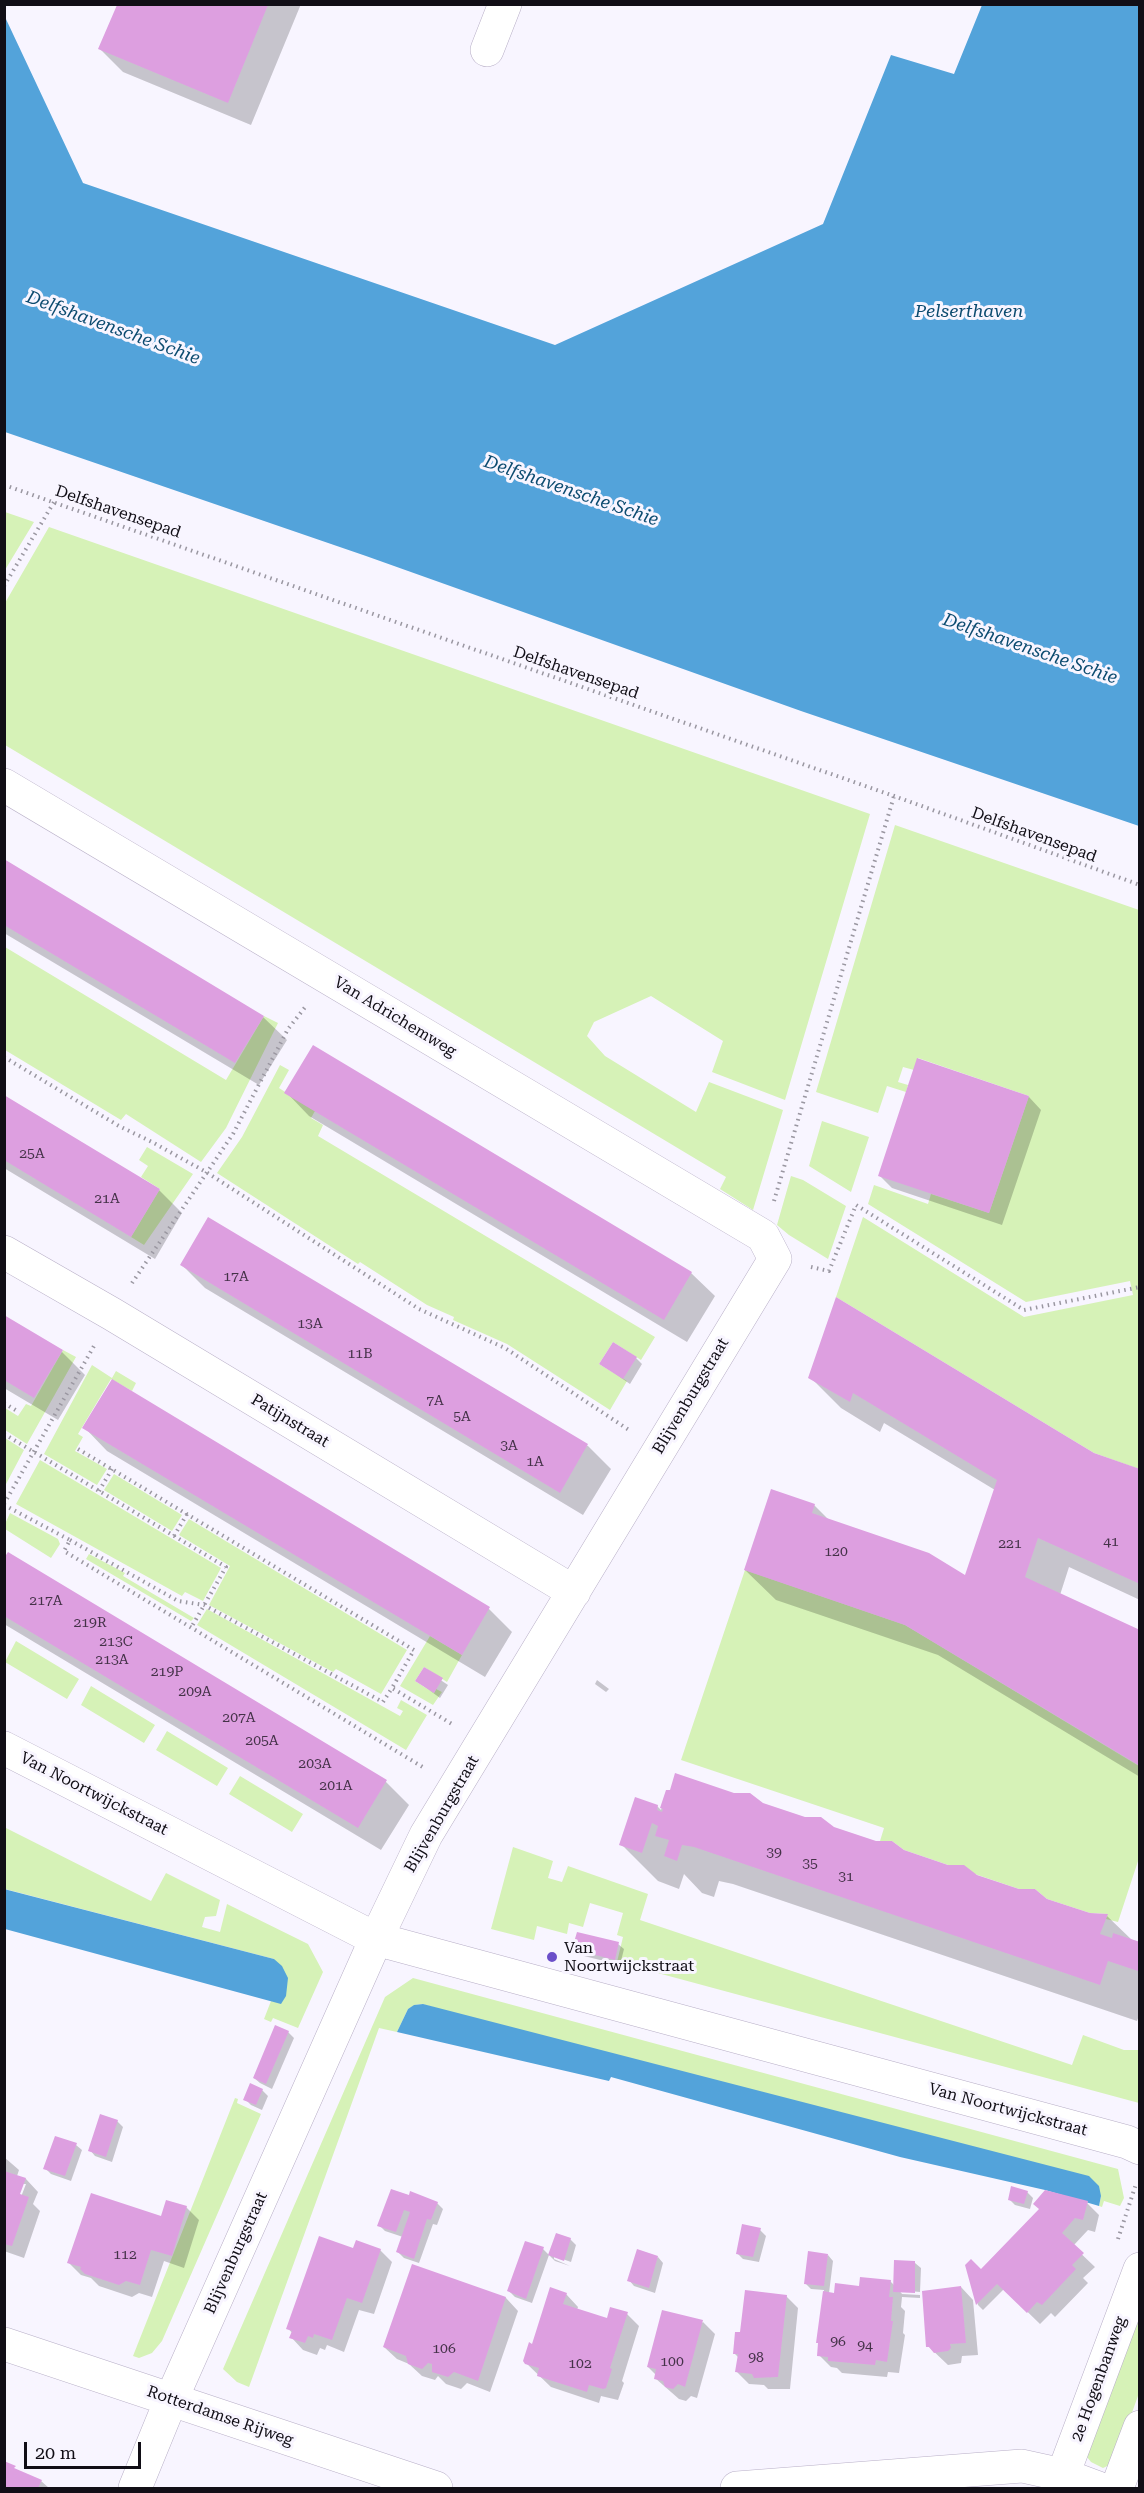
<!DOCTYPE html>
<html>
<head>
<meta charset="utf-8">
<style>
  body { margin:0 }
  #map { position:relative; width:1144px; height:2493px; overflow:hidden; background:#f8f5ff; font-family:"Roboto Serif",serif }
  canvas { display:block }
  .frame { position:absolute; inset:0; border:6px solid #110e16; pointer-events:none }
  .scale { position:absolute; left:24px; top:2442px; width:117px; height:27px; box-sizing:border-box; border:3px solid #110e16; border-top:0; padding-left:8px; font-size:18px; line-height:21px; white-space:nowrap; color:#110e16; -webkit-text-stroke:4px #f8f5ff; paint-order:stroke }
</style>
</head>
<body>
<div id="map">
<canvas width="1144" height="2493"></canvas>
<div class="frame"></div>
<div class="scale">20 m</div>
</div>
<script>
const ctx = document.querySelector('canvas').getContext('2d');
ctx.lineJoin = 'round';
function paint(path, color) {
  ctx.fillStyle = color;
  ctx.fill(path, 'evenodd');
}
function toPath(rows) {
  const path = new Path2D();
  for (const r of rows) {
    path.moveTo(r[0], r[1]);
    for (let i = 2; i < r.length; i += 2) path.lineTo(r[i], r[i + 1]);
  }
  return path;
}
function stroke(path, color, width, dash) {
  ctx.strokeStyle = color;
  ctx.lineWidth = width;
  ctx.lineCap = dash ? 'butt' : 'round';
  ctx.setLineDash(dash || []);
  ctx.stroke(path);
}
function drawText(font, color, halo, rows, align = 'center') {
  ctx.font = font + ' "Roboto Serif",serif';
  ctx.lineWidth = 6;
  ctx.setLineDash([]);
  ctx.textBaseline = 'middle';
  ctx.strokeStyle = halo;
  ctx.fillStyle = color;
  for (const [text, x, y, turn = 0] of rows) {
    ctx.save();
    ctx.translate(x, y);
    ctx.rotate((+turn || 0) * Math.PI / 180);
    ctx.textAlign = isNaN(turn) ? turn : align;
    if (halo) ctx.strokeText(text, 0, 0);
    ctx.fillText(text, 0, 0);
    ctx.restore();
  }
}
const green = toPath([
  [5,512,34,522,5,570,4,512],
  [49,527,870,814,785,1100,712,1072,723,1041,651,996,594,1022,587,1036,605,1056,696,1112,709,1082,783,1110,753,1210,720,1189,726,1177,5,745,5,603],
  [895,825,1139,910,1139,1469,1094,1453,836,1297,863,1217,1024,1317,1133,1295,1130,1281,1026,1302,868,1204,874,1185,928,1204,931,1194,989,1213,1029,1096,918,1058,914,1070,903,1067,898,1082,908,1085,906,1092,887,1086,878,1113,816,1092],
  [5,947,226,1080,264,1016,278,1023,226,1128,201,1162,126,1114,121,1120,5,1050],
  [280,1065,289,1070,279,1088,315,1111,311,1118,323,1125,318,1136,655,1337,641,1360,613,1342,599,1364,627,1381,610,1410,507,1344,453,1320,454,1317,427,1305,360,1262,358,1264,217,1173,242,1137],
  [822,1121,869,1137,851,1192,809,1166],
  [147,1147,193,1174,144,1245,131,1237,160,1189,141,1177,148,1166,139,1160],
  [791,1176,803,1180,846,1206,828,1259,789,1235,777,1225],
  [63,1350,76,1357,27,1444,5,1430,5,1408,18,1416,26,1404,31,1406],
  [92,1365,112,1378,116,1371,136,1383,132,1391,111,1379,78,1434,83,1437,75,1451,107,1469,97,1485,44,1454],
  [5,1438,24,1450,5,1486],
  [40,1460,221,1568,203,1601,185,1592,182,1596,16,1504],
  [114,1474,182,1515,172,1531,104,1490],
  [10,1513,58,1539,60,1544,51,1558,5,1529,5,1524],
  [189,1519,407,1650,381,1694,336,1669,333,1672,209,1605,230,1566,179,1535],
  [89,1554,125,1573,123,1576,194,1618,191,1621,86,1559],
  [745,1570,905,1625,1139,1766,1139,1858,1118,1922,1106,1919,1107,1914,1090,1913,1047,1899,1035,1889,1019,1889,904,1850,892,1841,880,1841,884,1828,681,1760],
  [207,1609,400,1716,403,1711,397,1708,401,1700,427,1715,406,1750,197,1625],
  [430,1636,462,1655,447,1682,424,1667,415,1681,434,1693,436,1689,442,1692,433,1705,400,1686],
  [16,1641,79,1679,67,1699,5,1662],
  [91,1686,155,1725,144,1743,81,1705],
  [167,1731,228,1768,217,1786,156,1750],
  [240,1776,303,1814,292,1832,229,1794],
  [4,1827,151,1901,166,1873,220,1900,216,1916,205,1917,202,1927,220,1932,227,1904,308,1944,323,1972,298,2028,273,2018,271,2022,264,2019,271,2001,281,2003,274,1959,5,1889],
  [513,1847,553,1861,548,1878,562,1882,568,1866,648,1894,640,1920,1072,2065,1083,2035,1124,2050,1139,2050,1139,2103,617,1962,623,1937,617,1935,623,1913,590,1903,583,1927,569,1923,567,1934,537,1926,534,1940,491,1929],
  [413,1978,1118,2169,1124,2198,1120,2206,1104,2201,1102,2207,1099,2206,1101,2196,422,2004,415,2005,408,2009,397,2032,379,2028,249,2387,237,2382,223,2369,385,1997],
  [235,2098,238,2099,237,2103,261,2114,162,2341,152,2353,139,2358,133,2356],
  [1139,2307,1139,2393,1114,2463,1103,2468,1091,2462,1087,2457,1087,2451]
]);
const water = toPath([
  [982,5,1139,5,1139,826,801,711,366,556,5,432,5,17,83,183,555,345,823,224,891,55,954,74],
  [4,1889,274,1959,282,1966,288,1978,286,1996,281,2004,5,1929],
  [423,2004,1089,2176,1099,2186,1101,2196,1099,2206,1045,2190,900,2157,611,2077,609,2081,397,2032,408,2009,414,2005]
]);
const shadow = toPath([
  [118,4,301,4,251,125,123,72,100,49],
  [4,861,263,1017,287,1040,259,1085,4,933],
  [918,1060,1029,1097,1041,1110,1002,1225,892,1188,879,1175],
  [286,1092,691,1273,715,1296,687,1342,309,1116],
  [4,1096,159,1190,182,1213,155,1259,4,1168],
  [209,1219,588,1446,611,1469,583,1515,205,1288,182,1265],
  [4,1317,62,1352,85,1375,58,1420,4,1388],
  [636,1358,642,1364,630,1384,601,1364],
  [810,1377,1093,1455,1140,1470,1140,1600,1069,1567,1060,1595,1140,1632,1140,1777,938,1655,776,1600,745,1570,814,1505,830,1521,966,1577,995,1490,884,1423,880,1432,841,1408],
  [84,1427,489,1609,512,1632,485,1677,107,1451],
  [4,1560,386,1782,409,1805,381,1850,4,1624],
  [424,1669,448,1685,440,1698,417,1681],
  [597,1680,609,1689,606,1692,595,1684],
  [667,1791,762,1804,1090,1914,1107,1916,1133,1941,1140,1944,1140,2013,1137,2021,733,1884,719,1881,714,1897,702,1893,684,1874,679,1889,658,1881,621,1844,657,1806,661,1810],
  [618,1944,624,1949,620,1965,580,1955,574,1949],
  [288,2032,294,2038,272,2089,260,2083,254,2078],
  [262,2090,268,2096,262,2110,251,2105,245,2099],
  [117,2121,123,2127,112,2162,95,2156,90,2150],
  [76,2145,82,2150,71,2181,51,2174,45,2168],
  [4,2157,19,2170,17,2176,26,2179,38,2192,33,2204,40,2211,24,2258,4,2251],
  [22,2184,26,2184,19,2202,17,2201],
  [392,2191,437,2203,443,2209,437,2225,433,2224,419,2263,404,2258,398,2252,403,2237,385,2231,379,2225],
  [1027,2192,1033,2198,1030,2209,1015,2205,1009,2199],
  [1087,2203,1099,2215,1095,2232,1088,2230,1073,2246,1095,2267,1083,2278,1088,2283,1055,2317,1051,2313,1040,2324,1004,2289,983,2310,978,2305,967,2265,981,2271],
  [186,2207,199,2220,184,2268,164,2261,152,2297,139,2293,132,2297,99,2286,91,2278,81,2275,69,2263],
  [760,2230,766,2236,759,2262,743,2259,737,2253],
  [570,2239,576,2245,571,2262,554,2256,554,2259,570,2266,555,2261,549,2255,532,2303,515,2297,509,2291,543,2249,549,2255],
  [354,2250,380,2250,392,2262,374,2314,359,2310,344,2352,327,2345,325,2350,320,2348,317,2355,303,2350,291,2337,292,2333,288,2328],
  [828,2255,833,2261,829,2293,835,2294,890,2281,895,2286,915,2263,921,2268,920,2292,899,2290,902,2294,920,2295,920,2298,902,2297,901,2307,905,2311,903,2333,905,2335,899,2373,888,2372,887,2377,842,2373,837,2368,831,2367,819,2355,824,2290,811,2289,805,2283],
  [658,2257,663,2263,655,2293,634,2286,629,2280],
  [413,2266,506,2298,518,2311,490,2392,467,2383,461,2389,446,2384,438,2376,435,2380,422,2376,409,2364,397,2359,384,2347],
  [961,2287,973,2300,978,2355,962,2356,961,2363,948,2365,928,2346],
  [566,2294,578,2307,577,2310,608,2320,627,2314,639,2326,622,2381,624,2383,618,2400,601,2396,599,2403,551,2387,526,2363,532,2346],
  [786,2296,798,2308,790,2389,768,2389,764,2385,749,2384,737,2372,739,2358,734,2353,741,2334],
  [703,2322,715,2334,697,2398,691,2396,686,2401,679,2399,655,2378,656,2375,648,2367],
  [4,2464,41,2481,49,2488,4,2488]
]);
const building = toPath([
  [117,5,268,5,228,103,98,49],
  [4,859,264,1016,235,1063,4,925],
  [313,1045,692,1272,664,1320,284,1093],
  [917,1058,1029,1096,989,1213,878,1176],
  [4,1095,160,1189,131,1237,4,1160],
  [208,1217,588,1444,560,1493,180,1265],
  [836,1297,1094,1453,1140,1469,1140,1584,1038,1538,1025,1577,1140,1630,1140,1766,905,1625,744,1570,771,1489,815,1504,812,1513,929,1553,965,1575,997,1480,853,1393,850,1402,808,1378],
  [4,1315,63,1350,34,1398,4,1380],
  [613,1342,637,1357,623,1379,599,1364],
  [112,1379,490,1607,462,1655,82,1428],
  [8,1552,387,1780,358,1828,4,1616,4,1558],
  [424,1667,443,1678,434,1693,415,1681],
  [675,1773,734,1793,750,1793,763,1803,805,1817,821,1817,834,1827,876,1841,892,1841,904,1850,948,1865,964,1865,977,1875,1019,1889,1035,1889,1047,1899,1090,1913,1108,1914,1100,1934,1112,1938,1113,1933,1140,1942,1138,1971,1108,1961,1100,1985,694,1847,682,1845,677,1861,664,1856,669,1840,655,1836,658,1826,652,1823,642,1853,619,1845,635,1797,658,1805,657,1810,662,1812,663,1809,660,1808,666,1790,670,1790],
  [577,1932,619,1942,615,1960,572,1949],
  [275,2025,289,2031,266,2084,253,2078],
  [250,2083,263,2089,256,2105,243,2100],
  [100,2114,118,2120,106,2157,88,2151],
  [55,2136,77,2143,65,2176,43,2169],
  [4,2171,26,2178,20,2194,29,2197,12,2246,4,2244],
  [1011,2186,1028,2191,1024,2204,1008,2200],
  [391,2189,409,2195,410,2191,438,2202,431,2220,427,2219,414,2259,396,2252,410,2212,404,2210,396,2232,377,2226],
  [1045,2190,1088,2201,1083,2220,1075,2218,1062,2233,1084,2253,1072,2265,1076,2269,1042,2305,1037,2302,1027,2313,997,2284,976,2305,965,2265,971,2259,981,2269,1039,2209,1033,2204],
  [91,2193,161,2216,166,2200,187,2206,172,2256,151,2250,140,2285,126,2281,119,2285,85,2274,80,2269,81,2267,67,2263],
  [742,2224,761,2228,753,2257,736,2254],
  [556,2233,571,2238,564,2261,548,2255],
  [319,2236,353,2248,356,2240,381,2249,362,2303,347,2298,332,2340,314,2334,313,2338,308,2336,305,2343,289,2338,292,2331,286,2329],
  [525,2241,544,2247,526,2299,507,2291],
  [637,2249,658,2256,649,2288,627,2281],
  [808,2251,828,2254,824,2286,804,2284],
  [894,2260,915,2261,915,2293,893,2292],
  [412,2264,506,2297,478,2381,454,2372,448,2377,432,2372,432,2364,428,2363,422,2369,408,2364,406,2356,383,2347],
  [860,2277,891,2280,889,2297,893,2297,891,2321,893,2321,887,2362,876,2360,875,2365,828,2361,828,2357,817,2356,818,2343,816,2343,823,2291,834,2293,835,2283,859,2286],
  [961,2286,966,2343,950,2344,951,2348,948,2351,934,2353,929,2347,926,2347,922,2291],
  [550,2287,567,2293,563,2304,607,2318,610,2307,628,2312,610,2368,612,2369,606,2388,603,2389,589,2385,587,2392,537,2376,539,2368,525,2364,523,2361,529,2342,532,2344],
  [745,2290,787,2295,778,2377,754,2378,752,2374,735,2372,738,2354,733,2354,735,2332,740,2332],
  [662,2310,703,2320,685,2387,678,2384,673,2389,665,2387,663,2381,654,2379,656,2369,647,2367],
  [4,2461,16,2466,14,2468,42,2480,38,2488,4,2488]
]);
const path = toPath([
  [4,485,894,796,1140,885],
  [4,586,54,502],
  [4,1057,119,1126,152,1142,206,1172,419,1309,505,1348,629,1430],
  [774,1201,894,796],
  [811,1267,829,1271,856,1205,1024,1310,1140,1287],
  [132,1283,233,1134,288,1029,306,1006],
  [4,1403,17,1411],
  [4,1434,226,1567,191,1628],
  [78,1449,414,1650,392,1688],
  [99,1491,112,1469],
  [4,1504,94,1346],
  [4,1505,70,1540,64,1551,426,1769],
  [174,1536,187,1514],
  [70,1540,178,1601,204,1605,383,1702,392,1688,452,1724],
  [1118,2239,1136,2184]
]);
const minor = toPath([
  [487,50,505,4],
  [4,785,763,1236,775,1259,426,1835,376,1939,171,2400,135,2488],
  [4,1252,112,1314,574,1592],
  [4,1748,376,1939,1127,2142,1140,2148],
  [4,2344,436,2488],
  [737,2488,1022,2466,1063,2475,1098,2488],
  [1058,2488,1140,2269],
  [1117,2488,1140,2427]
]);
const markers = [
  [552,1957,6,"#6b4fc9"]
];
const numberNames = [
  ["25A",32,1154],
  ["21A",107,1199],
  ["17A",236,1277],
  ["13A",310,1324],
  ["11B",360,1354],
  ["7A",435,1401],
  ["5A",462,1417],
  ["3A",509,1446],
  ["1A",535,1462],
  ["41",1111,1542],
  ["221",1010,1544],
  ["120",836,1552],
  ["217A",46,1601],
  ["219R",90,1623],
  ["213C",116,1642],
  ["213A",112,1660],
  ["219P",167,1672],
  ["209A",195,1692],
  ["207A",239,1718],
  ["205A",262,1741],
  ["203A",315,1764],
  ["201A",336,1786],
  ["39",774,1853],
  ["35",810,1864],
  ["31",846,1877],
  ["112",125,2255],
  ["96",838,2342],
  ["94",865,2346],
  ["106",444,2349],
  ["98",756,2358],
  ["100",672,2362],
  ["102",580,2364]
];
const streetNames = [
  ["Delfshavensepad",118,512,19],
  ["Delfshavensepad",576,673,19],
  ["Delfshavensepad",1034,835,20],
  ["Van Adrichemweg",395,1017,31],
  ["Blijvenburgstraat",691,1396,-59],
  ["Patijnstraat",290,1421,31],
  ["Van Noortwijckstraat",94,1794,27],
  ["Blijvenburgstraat",442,1814,-60],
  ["Van Noortwijckstraat",1008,2110,15],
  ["Blijvenburgstraat",236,2253,-66],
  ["2e Hogenbanweg",1099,2379,-70],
  ["Rotterdamse Rijweg",220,2416,19]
];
const poiNames = [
  ["Van",564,1948],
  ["Noortwijckstraat",564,1966]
];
const waterNames = [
  ["Pelserthaven",969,312],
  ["Delfshavensche Schie",113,328,20],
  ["Delfshavensche Schie",571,491,19],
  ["Delfshavensche Schie",1030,649,19]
];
paint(green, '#d6f2b7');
paint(water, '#53a3da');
paint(shadow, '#0003');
paint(building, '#dd9fe0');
stroke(minor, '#b8afc7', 34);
stroke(path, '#9a97a1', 4, [1.5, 4.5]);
stroke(minor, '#fff', 33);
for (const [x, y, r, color] of markers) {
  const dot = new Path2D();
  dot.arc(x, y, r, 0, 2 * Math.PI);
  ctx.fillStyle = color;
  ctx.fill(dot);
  stroke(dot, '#f8f5ff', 2);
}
drawText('14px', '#443248', null, numberNames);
drawText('16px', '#110e16', '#f8f5ff', streetNames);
drawText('16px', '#110e16', '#f8f5ff', poiNames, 'left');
drawText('italic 18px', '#0c4b70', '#f8f5ff', waterNames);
</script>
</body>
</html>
